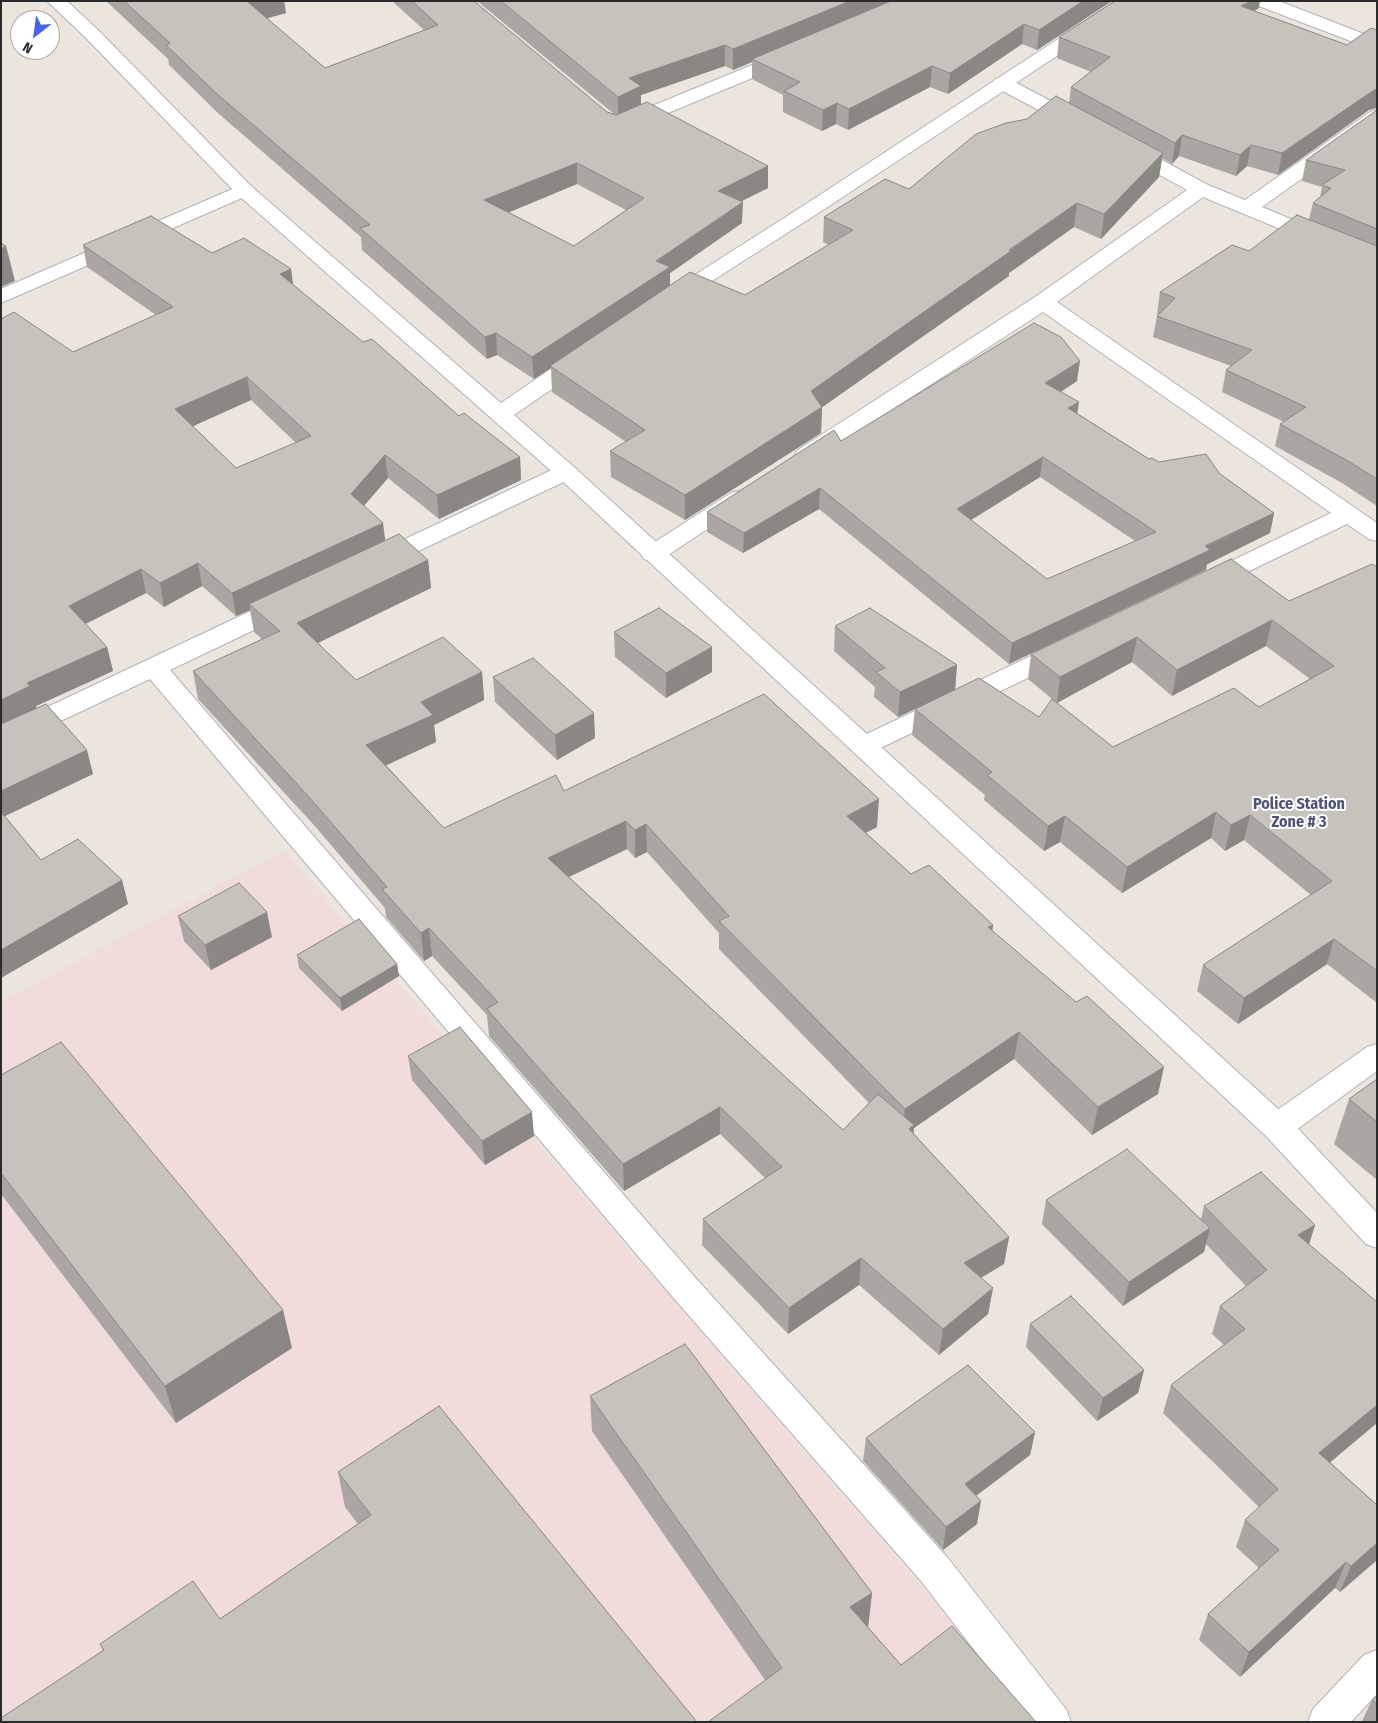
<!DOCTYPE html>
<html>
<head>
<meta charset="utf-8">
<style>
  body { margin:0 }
  #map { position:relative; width:1378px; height:1723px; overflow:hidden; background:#ebe5dd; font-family:"Fira Sans Condensed",sans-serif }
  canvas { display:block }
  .frame { position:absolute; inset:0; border:2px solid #2a2a2a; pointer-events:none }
  .north { position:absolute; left:10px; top:10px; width:50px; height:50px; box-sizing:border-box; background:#fff; border:1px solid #aaa; border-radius:50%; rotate:210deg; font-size:14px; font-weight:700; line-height:20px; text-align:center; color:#2a2a2a }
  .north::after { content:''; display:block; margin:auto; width:18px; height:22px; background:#4a63eb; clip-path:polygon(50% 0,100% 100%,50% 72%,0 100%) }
</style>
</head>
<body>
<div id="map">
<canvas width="1378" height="1723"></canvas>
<div class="frame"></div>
<div class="north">N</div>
</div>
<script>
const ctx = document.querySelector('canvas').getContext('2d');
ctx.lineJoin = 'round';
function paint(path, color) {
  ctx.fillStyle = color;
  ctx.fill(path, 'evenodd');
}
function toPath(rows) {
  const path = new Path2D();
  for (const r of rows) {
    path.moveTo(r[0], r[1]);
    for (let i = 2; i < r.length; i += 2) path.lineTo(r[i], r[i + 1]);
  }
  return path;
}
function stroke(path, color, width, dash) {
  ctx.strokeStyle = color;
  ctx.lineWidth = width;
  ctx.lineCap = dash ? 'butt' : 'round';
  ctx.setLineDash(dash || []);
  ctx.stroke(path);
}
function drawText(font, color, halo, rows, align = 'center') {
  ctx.font = font + ' "Fira Sans Condensed",sans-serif';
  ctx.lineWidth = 4;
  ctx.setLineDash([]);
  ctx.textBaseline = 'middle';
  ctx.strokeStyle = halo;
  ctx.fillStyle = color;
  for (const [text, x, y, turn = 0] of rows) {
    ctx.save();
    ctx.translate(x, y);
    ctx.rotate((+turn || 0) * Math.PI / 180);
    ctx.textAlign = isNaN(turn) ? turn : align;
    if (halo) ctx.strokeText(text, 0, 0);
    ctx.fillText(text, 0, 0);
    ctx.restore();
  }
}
const medical = toPath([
  [284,851,1039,1722,1,1722,1,1002]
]);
const street = toPath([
  [1253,1,1279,1,1377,39,1377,51,1256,5,1253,1],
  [786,51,793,53,795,57,793,61,632,128,625,130,618,128,615,124,618,120,786,51],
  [1002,77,1009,79,1085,119,1088,123,1085,127,1078,129,1071,127,995,87,993,83,995,79,1002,77],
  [1377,110,1377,125,1262,207,1377,255,1377,269,1203,197,1057,302,1377,523,1377,541,1369,539,1347,524,1216,587,1207,590,1198,587,1195,582,1198,577,1331,513,1043,312,814,460,806,462,798,460,795,455,798,450,1035,297,1187,190,1122,154,1119,150,1122,146,1129,144,1136,146,1208,185,1245,200,1370,112,1377,110],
  [244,184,251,186,254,190,251,194,1,303,1,289,244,184],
  [566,465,574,467,578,472,574,477,387,566,378,569,369,566,366,561,369,556,558,467,566,465],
  [739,491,747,493,751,498,747,503,662,559,653,562,644,559,641,554,644,549,731,493,739,491],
  [285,597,294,599,297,605,294,611,170,670,693,1275,947,1557,1066,1709,1071,1722,1030,1722,921,1581,671,1295,150,679,1,749,1,729,276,599,285,597],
  [1063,643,1072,645,1076,651,1072,657,872,752,863,755,854,752,850,746,854,740,1054,645,1063,643],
  [1377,1044,1377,1071,1288,1136,1277,1139,1266,1136,1262,1127,1266,1118,1367,1047,1377,1044]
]);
const secondary = toPath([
  [47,1,67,1,98,30,251,186,501,403,574,353,582,351,590,353,593,358,590,363,514,415,574,467,1288,1118,1377,1213,1377,1248,1366,1244,1266,1136,558,477,237,194,86,38,47,1],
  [1116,1,1137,1,1134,5,820,212,679,302,672,304,665,302,661,298,665,294,806,204,1116,1],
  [1377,1650,1377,1694,1351,1722,1308,1722,1313,1709,1364,1655,1377,1650]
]);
const wall = toPath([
  [106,1,284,1,286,13,266,18,325,68,424,30,392,1,474,1,607,112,614,114,477,1,1112,1,1037,50,1022,44,948,94,930,87,848,130,836,124,822,131,783,112,783,95,752,79,752,62,733,70,725,66,641,95,641,104,768,166,768,188,741,201,742,223,670,273,670,286,745,295,829,245,823,242,824,217,909,189,1027,119,1069,103,1071,87,1091,72,1057,58,1059,37,1259,8,1254,11,1347,45,1377,30,1377,108,1369,110,1278,175,1247,166,1236,176,1179,156,1172,164,1162,158,1159,177,1101,239,1074,227,1009,273,1009,276,822,407,821,433,685,520,611,477,610,451,626,442,552,392,551,368,534,379,497,355,487,359,362,250,361,237,219,114,169,65,168,59],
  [577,184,626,210,574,246,508,212],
  [1377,110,1377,506,1342,483,1275,446,1280,424,1284,422,1222,392,1226,370,1231,366,1153,337,1157,316,1158,315,1157,314,1160,292,1249,251,1309,219,1313,203,1320,197,1322,187,1302,181,1306,160],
  [83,245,212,253,291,269,293,285,363,342,459,416,520,457,521,480,439,519,388,478,364,506,385,540,428,560,431,588,318,643,356,680,482,672,484,700,434,725,436,742,386,765,444,828,564,791,877,827,866,833,911,874,993,925,992,931,1158,1094,1092,1135,1014,1059,914,1128,913,1133,1009,1237,1004,1264,981,1278,993,1288,988,1314,939,1355,859,1285,788,1334,702,1245,703,1219,765,1178,720,1134,624,1191,489,1036,487,1015,432,956,424,961,386,917,385,908,313,824,198,699,193,671,262,639,254,632,250,610,236,616,202,586,164,607,146,593,85,624,107,647,113,671,36,706,36,708,93,774,5,816,41,860,122,880,128,904,1,978,1,319,73,352,156,315,87,267],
  [251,400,296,443,236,468,193,426],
  [627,849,635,858,647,852,719,933,719,949,869,1103,843,1130,569,877],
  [1077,381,1061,392,1077,413,1149,459,1159,462,1219,473,1274,513,1270,533,1009,664,819,509,743,553,707,532,707,512,841,441],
  [1040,477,1135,541,1047,579,971,520],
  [1377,567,1377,1003,1327,964,1238,1024,1197,991,1203,965,1311,895,1244,840,1225,851,1211,838,1122,893,1060,842,1044,851,984,800,985,795,912,735,915,709,898,717,874,697,875,687,834,651,835,626,957,665,955,690,1039,717,1052,699,1028,679,1031,654,1289,601],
  [1266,646,1310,679,1259,707,1113,747,1057,703,1132,662,1172,696],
  [614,632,712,672,666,698,615,657],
  [493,677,595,738,557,760,495,702],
  [178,916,272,937,211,970,184,941],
  [297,955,397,964,399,976,342,1011,299,968],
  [408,1056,534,1136,485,1165,412,1080],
  [1,1075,292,1348,176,1423,1,1194],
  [1377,1079,1377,1180,1334,1144,1349,1099],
  [1046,1200,1201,1219,1204,1206,1315,1225,1309,1245,1377,1302,1377,1423,1330,1462,1377,1505,1377,1560,1340,1592,1335,1588,1240,1677,1199,1640,1208,1614,1259,1568,1236,1547,1245,1520,1259,1507,1163,1413,1171,1385,1224,1345,1212,1334,1220,1306,1246,1286,1206,1244,1204,1252,1123,1306,1042,1224],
  [1030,1324,1144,1370,1138,1393,1097,1421,1026,1347],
  [590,1396,872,1593,868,1627,901,1665,765,1680,592,1431],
  [1035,1432,1030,1455,976,1496,977,1524,943,1550,863,1461,866,1438],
  [338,1472,697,1722,103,1651,100,1644,220,1619,358,1524,345,1507],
  [1377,1696,1377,1722,1363,1722,1362,1721,1372,1700]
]);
const shadedWall = toPath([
  [252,1,284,1,286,13,251,23,248,2],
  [850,1,898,1,752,59,752,62,733,70,733,49],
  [1083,1,1112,1,1037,50,1039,30],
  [1243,1,1260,1,1259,8,1247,15,1238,27],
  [1024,24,1022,44,948,94,950,73],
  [725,45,725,66,641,95,641,107,618,118,618,97,629,78],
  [932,66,930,87,848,130,849,109],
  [1377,89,1376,108,1369,110,1278,175,1282,153,1374,90],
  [837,103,836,124,822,131,823,110],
  [1182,135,1179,156,1172,164,1175,143],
  [1251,145,1247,166,1236,176,1240,155],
  [1163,153,1159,177,1101,239,1104,214],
  [577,163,577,184,486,222,484,200],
  [768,166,768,188,718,213,718,191],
  [743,202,742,223,670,273,670,289,550,366,551,368,534,379,532,357,656,261],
  [1077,203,1074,227,1009,273,1009,276,821,408,822,407,821,433,685,520,685,495,811,391],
  [6,246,15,281,1,287,1,249],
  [291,269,294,292,280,274],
  [496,333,497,355,487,359,485,337],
  [1080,361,1077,381,1043,403,1045,383],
  [247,377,251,400,180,432,175,409],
  [1079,402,1076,422,1068,408],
  [385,455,388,478,354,517,351,494],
  [520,457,521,480,439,519,437,495],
  [1043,457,1040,477,955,530,957,509],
  [820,488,819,509,743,553,744,533],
  [1274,513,1270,533,1207,564,1206,570,1009,664,1012,643],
  [383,523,386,546,249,604,250,610,236,616,232,593],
  [428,560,431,588,301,651,297,623],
  [198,563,202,586,164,607,160,583],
  [141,569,146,593,74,630,69,606],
  [1272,620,1266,646,1172,696,1177,670],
  [1137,637,1132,662,1057,703,1060,677],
  [107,647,113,671,36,706,37,710,1,727,1,700,27,683],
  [712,647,712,672,666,698,666,673],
  [957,665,955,690,898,717,900,692],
  [482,672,484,700,434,725,436,742,370,773,366,745,421,702],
  [594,713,595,738,557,760,555,735],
  [87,750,93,774,1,818,1,791],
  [879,799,877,827,845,843,847,816],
  [1216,812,1211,838,1122,893,1127,867],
  [1250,815,1244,840,1225,851,1231,825],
  [1065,816,1060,842,1044,851,1048,826],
  [626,821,627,849,550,886,548,858],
  [646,824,647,852,635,858,635,830],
  [122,880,128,904,1,978,1,950],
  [267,912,272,937,211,970,205,945],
  [993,925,989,952,988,927],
  [429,928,432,956,424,961,421,933],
  [1334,939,1327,964,1238,1024,1244,998],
  [397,964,399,976,342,1011,340,998],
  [1019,1032,1014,1059,914,1128,911,1153,902,1136,905,1109],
  [1164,1067,1158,1094,1092,1135,1098,1107],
  [720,1107,720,1134,624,1191,623,1164],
  [532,1112,534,1136,485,1165,482,1141],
  [1315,1225,1306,1253,1298,1235],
  [1210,1228,1204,1252,1123,1306,1129,1282],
  [1009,1237,1004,1264,960,1290,964,1263],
  [861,1258,859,1285,788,1334,789,1308],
  [993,1288,988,1314,939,1355,943,1329],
  [283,1310,292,1348,176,1423,165,1386],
  [1144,1370,1138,1393,1097,1421,1103,1398],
  [1377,1405,1377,1423,1309,1480,1319,1453],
  [1035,1432,1030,1455,961,1507,965,1484],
  [981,1501,977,1524,943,1550,946,1527],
  [1377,1543,1377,1560,1340,1592,1351,1566],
  [1346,1562,1335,1588,1240,1677,1249,1652],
  [872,1593,868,1627,850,1607]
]);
const building = toPath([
  [124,1,252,1,248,2,325,68,438,25,412,1,474,1,607,112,616,115,647,102,768,166,718,191,743,202,656,261,670,267,532,357,496,333,485,337,360,228,370,225,216,93,166,45,170,43,124,1],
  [577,163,644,198,574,246,484,200,577,163],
  [501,1,850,1,733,49,725,45,629,78,641,86,618,97,501,1],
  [891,1,1083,1,1039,30,1024,24,950,73,932,66,849,109,837,103,823,110,784,91,800,82,752,59,891,1],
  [1115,1,1248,1,1249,2,1241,6,1347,45,1371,28,1377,30,1377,89,1374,90,1282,153,1251,145,1240,155,1182,135,1175,143,1071,87,1110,57,1059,37,1115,1],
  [1056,96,1163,153,1104,214,1077,203,1009,250,1011,251,811,391,822,407,685,495,610,451,645,430,550,366,690,272,745,295,853,230,824,217,885,179,909,189,976,134,1006,123,1027,119,1056,96],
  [1377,110,1377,229,1313,203,1331,188,1322,185,1345,170,1306,160,1377,110],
  [1297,215,1377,246,1377,479,1348,461,1280,424,1306,407,1226,370,1252,350,1157,316,1175,298,1160,292,1232,245,1249,251,1297,215],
  [151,216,212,253,244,238,291,269,280,274,363,342,372,339,459,416,464,413,520,457,437,495,385,455,351,494,383,523,232,593,198,563,160,583,141,569,69,606,107,647,27,683,30,686,1,700,1,319,14,312,73,352,173,307,83,245,151,216],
  [247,377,311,436,236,468,175,409,247,377],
  [1,243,6,246,1,249,1,243],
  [1034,323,1061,337,1080,361,1045,383,1079,402,1068,408,1149,459,1152,458,1159,462,1206,454,1219,473,1274,513,1205,546,1210,550,1012,643,820,488,744,533,707,512,834,430,841,441,1034,323],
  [1043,457,1156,532,1047,579,957,509,1043,457],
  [399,534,428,560,297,623,356,680,443,637,482,672,421,702,433,715,366,745,444,828,556,775,564,791,764,694,879,799,847,816,911,874,929,865,993,925,988,927,1076,1002,1087,996,1164,1067,1098,1107,1019,1032,905,1109,719,921,729,916,646,824,635,830,626,821,548,858,843,1130,878,1094,914,1125,909,1129,1009,1237,964,1263,993,1288,943,1329,861,1258,789,1308,703,1219,782,1167,720,1107,623,1164,487,1009,498,1002,429,928,421,933,382,889,387,887,309,797,193,671,280,631,249,604,399,534],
  [1231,559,1289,601,1372,564,1377,567,1377,971,1334,939,1244,998,1203,965,1332,881,1250,815,1231,825,1216,812,1127,867,1065,816,1048,826,987,775,992,772,915,709,979,678,1039,717,1052,699,1113,747,1234,688,1259,707,1334,666,1272,620,1177,670,1137,637,1060,677,1031,654,1231,559],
  [659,608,712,647,666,673,614,632,659,608],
  [870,608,957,665,900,692,876,672,885,668,835,626,870,608],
  [533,658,594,713,555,735,493,677,533,658],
  [46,704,87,750,1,791,1,724,46,704],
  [1,812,41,860,78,839,122,880,1,950,1,812],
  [239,883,267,912,205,945,178,916,239,883],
  [359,919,397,964,340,998,297,955,359,919],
  [460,1027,532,1112,482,1141,408,1056,460,1027],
  [61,1042,283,1310,165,1386,1,1173,1,1075,61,1042],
  [1377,1079,1377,1122,1349,1099,1377,1079],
  [1127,1149,1210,1228,1129,1282,1046,1200,1127,1149],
  [1261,1172,1315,1225,1298,1235,1377,1302,1377,1405,1319,1453,1377,1505,1377,1543,1351,1566,1346,1562,1249,1652,1208,1614,1279,1550,1245,1520,1278,1489,1171,1385,1245,1329,1220,1306,1267,1270,1204,1206,1261,1172],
  [1071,1296,1144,1370,1103,1398,1030,1324,1071,1296],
  [685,1344,872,1593,850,1607,901,1665,952,1626,1036,1722,708,1722,782,1668,590,1396,685,1344],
  [968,1365,1035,1432,965,1484,981,1501,946,1527,866,1438,968,1365],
  [439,1406,697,1722,1,1722,1,1718,104,1650,100,1644,193,1581,220,1619,371,1515,338,1472,439,1406],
  [1377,1696,1377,1704,1372,1700,1377,1696]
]);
const quarterNames = [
  ["Police Station",1299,805],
  ["Zone # 3",1299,823]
];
paint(medical, '#f1dbdb');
stroke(street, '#b0b3bc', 2);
stroke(secondary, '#b0b3bc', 2);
paint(street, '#fff');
paint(secondary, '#fff');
paint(wall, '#aaa7a2');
paint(shadedWall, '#8b8884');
paint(building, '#c6c2bc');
stroke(building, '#8b8884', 1);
drawText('bold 16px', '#4e5477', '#fff', quarterNames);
</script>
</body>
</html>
